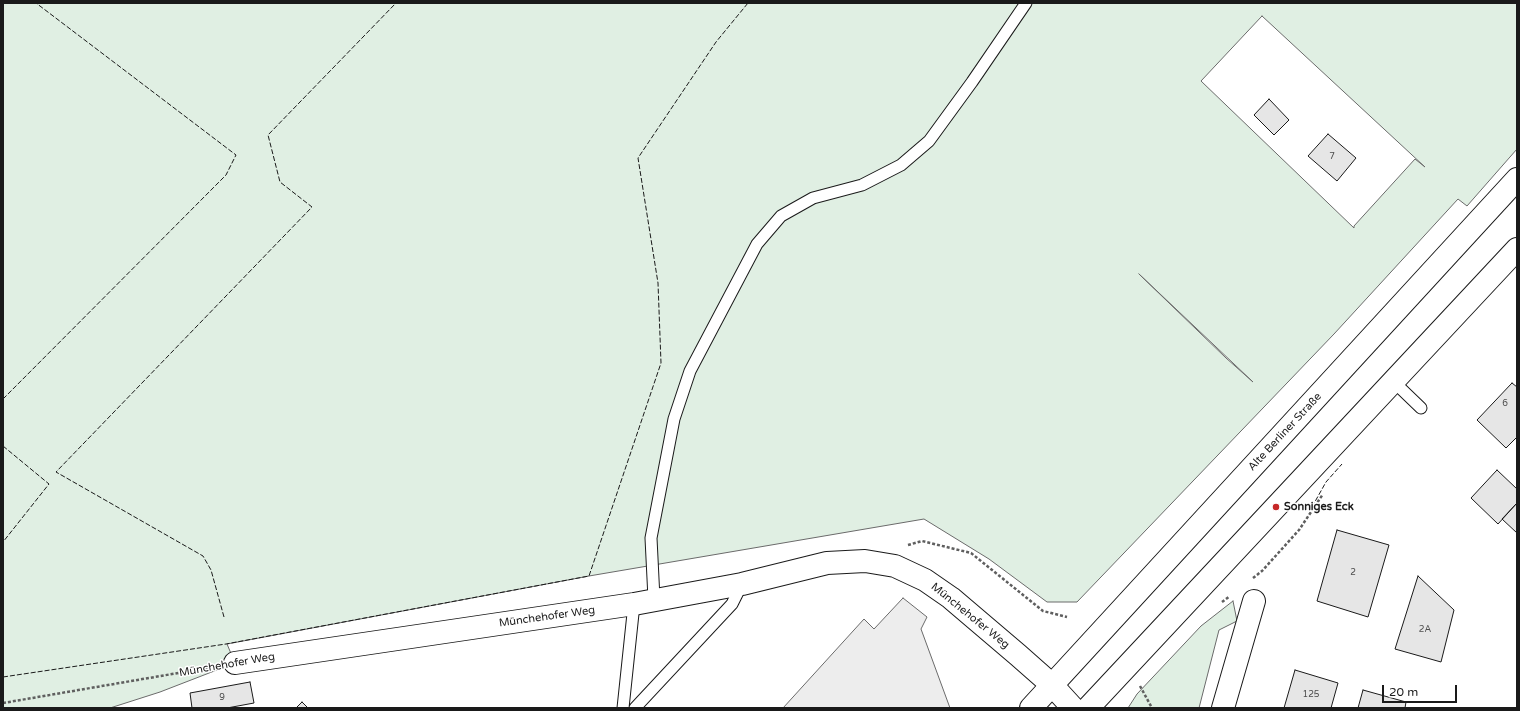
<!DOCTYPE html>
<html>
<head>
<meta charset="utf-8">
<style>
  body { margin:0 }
  #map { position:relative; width:1520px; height:711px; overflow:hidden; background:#fff; font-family:"Varela Round",sans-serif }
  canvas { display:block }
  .frame { position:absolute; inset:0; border:4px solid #1a1a1a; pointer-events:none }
  .scale { position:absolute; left:1382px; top:685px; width:75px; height:18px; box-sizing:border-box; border:2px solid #1a1a1a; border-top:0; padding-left:5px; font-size:12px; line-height:14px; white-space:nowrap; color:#1a1a1a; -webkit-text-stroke:3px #fff; paint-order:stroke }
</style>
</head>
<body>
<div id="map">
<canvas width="1520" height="711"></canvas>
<div class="frame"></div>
<div class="scale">20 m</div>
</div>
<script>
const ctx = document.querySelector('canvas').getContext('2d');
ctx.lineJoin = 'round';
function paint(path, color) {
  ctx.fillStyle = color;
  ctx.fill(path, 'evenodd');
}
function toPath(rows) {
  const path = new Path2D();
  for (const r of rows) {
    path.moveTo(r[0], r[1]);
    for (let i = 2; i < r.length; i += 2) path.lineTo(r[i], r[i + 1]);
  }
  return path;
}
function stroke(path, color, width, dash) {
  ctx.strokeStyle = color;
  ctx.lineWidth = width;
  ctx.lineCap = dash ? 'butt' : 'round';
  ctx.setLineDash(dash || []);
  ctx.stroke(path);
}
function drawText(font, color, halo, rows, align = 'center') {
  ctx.font = font + ' "Varela Round",sans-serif';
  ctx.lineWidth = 3;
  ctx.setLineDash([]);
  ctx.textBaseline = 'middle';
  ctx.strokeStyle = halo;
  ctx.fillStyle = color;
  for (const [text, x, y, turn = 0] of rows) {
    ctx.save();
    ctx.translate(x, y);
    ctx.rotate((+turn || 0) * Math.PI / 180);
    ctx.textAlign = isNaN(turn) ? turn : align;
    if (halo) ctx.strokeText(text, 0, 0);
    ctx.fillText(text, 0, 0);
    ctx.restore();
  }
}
const green = toPath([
  [3,3,1517,3,1517,149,1467,206,1458,199,1334,334,1077,602,1047,602,989,559,924,519,589,576,227,644,235,663,160,692,110,708,3,708,3,3],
  [1262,16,1425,167,1415,159,1354,226,1354,228,1201,81,1262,16],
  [1139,274,1253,382,1226,358,1139,274],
  [1233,601,1237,621,1219,630,1199,708,1128,708,1137,694,1201,626,1233,601]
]);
const parking = toPath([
  [903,598,927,617,921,629,950,708,783,708,864,619,874,629,903,598]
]);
const building = toPath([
  [1269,99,1289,120,1274,135,1254,115,1269,99],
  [1328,134,1356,158,1337,181,1308,156,1328,134],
  [1512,383,1517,387,1517,437,1506,448,1477,420,1512,383],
  [1497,470,1517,489,1517,503,1498,524,1471,498,1497,470],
  [1517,503,1517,533,1502,519,1517,503],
  [1337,530,1389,545,1368,617,1317,601,1337,530],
  [1418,576,1454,610,1441,662,1395,649,1418,576],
  [1295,670,1338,683,1331,708,1284,708,1295,670],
  [250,682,254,703,227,708,192,708,190,693,250,682],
  [1363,690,1406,702,1405,708,1358,708,1363,690],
  [302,702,308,708,296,708,302,702]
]);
const path = toPath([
  [908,545,922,541,971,553,1043,611,1067,617],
  [1253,578,1262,571,1299,530,1323,494],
  [1222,602,1230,596],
  [1140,686,1152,708],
  [3,703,213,667]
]);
const service = toPath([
  [1394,382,1421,408],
  [654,599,651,538,674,419,690,371,757,244,781,216,813,198,862,185,901,165,929,141,972,82,1026,3],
  [623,708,634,604],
  [635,708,732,604,742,584]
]);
const minor = toPath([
  [235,663,634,604,742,584,827,563,865,561,895,566,925,580,951,598,1018,655,1052,685,1073,708],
  [1223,708,1254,601]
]);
const primary = toPath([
  [1031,708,1517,179],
  [1088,708,1517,249]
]);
const fence = toPath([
  [3,399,226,175,236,155,36,3],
  [3,446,49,484,3,542],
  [1312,507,1326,482,1342,464],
  [224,617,211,570,203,556,56,472,312,207,280,182,268,135,396,3],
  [3,677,226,644,589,576,661,363,658,283,638,158,716,42,748,3]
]);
const markers = [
  [1276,507,4,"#c62828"]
];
const numberNames = [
  ["7",1332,157],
  ["6",1505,404],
  ["2",1353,573],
  ["2A",1425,630],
  ["125",1311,695],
  ["9",222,698]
];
const streetNames = [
  ["Alte Berliner Straße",1285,432,-47],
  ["Münchehofer Weg",970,616,39],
  ["Münchehofer Weg",547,617,-8],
  ["Münchehofer Weg",227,665,-10]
];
const poiNames = [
  ["Sonniges Eck",1284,507]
];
paint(green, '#e0efe3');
stroke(green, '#6a6a6a', 1);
paint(parking, '#ededed');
stroke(parking, '#6a6a6a', 1);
paint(building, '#e6e6e6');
stroke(building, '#1a1a1a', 1);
stroke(service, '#1a1a1a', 13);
stroke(minor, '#1a1a1a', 24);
stroke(primary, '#1a1a1a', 24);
stroke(path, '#5f5f5f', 2.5, [3, 2]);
stroke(service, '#fff', 11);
stroke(minor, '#fff', 22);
stroke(primary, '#fff', 22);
stroke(fence, '#1a1a1a', 1, [5, 2]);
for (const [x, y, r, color] of markers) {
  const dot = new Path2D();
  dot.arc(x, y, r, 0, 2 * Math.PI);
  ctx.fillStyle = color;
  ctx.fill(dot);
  stroke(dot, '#fff', 1.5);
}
drawText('9px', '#4d4d4d', null, numberNames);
drawText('11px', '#1a1a1a', '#fff', streetNames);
drawText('bold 11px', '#1a1a1a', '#fff', poiNames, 'left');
</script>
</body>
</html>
